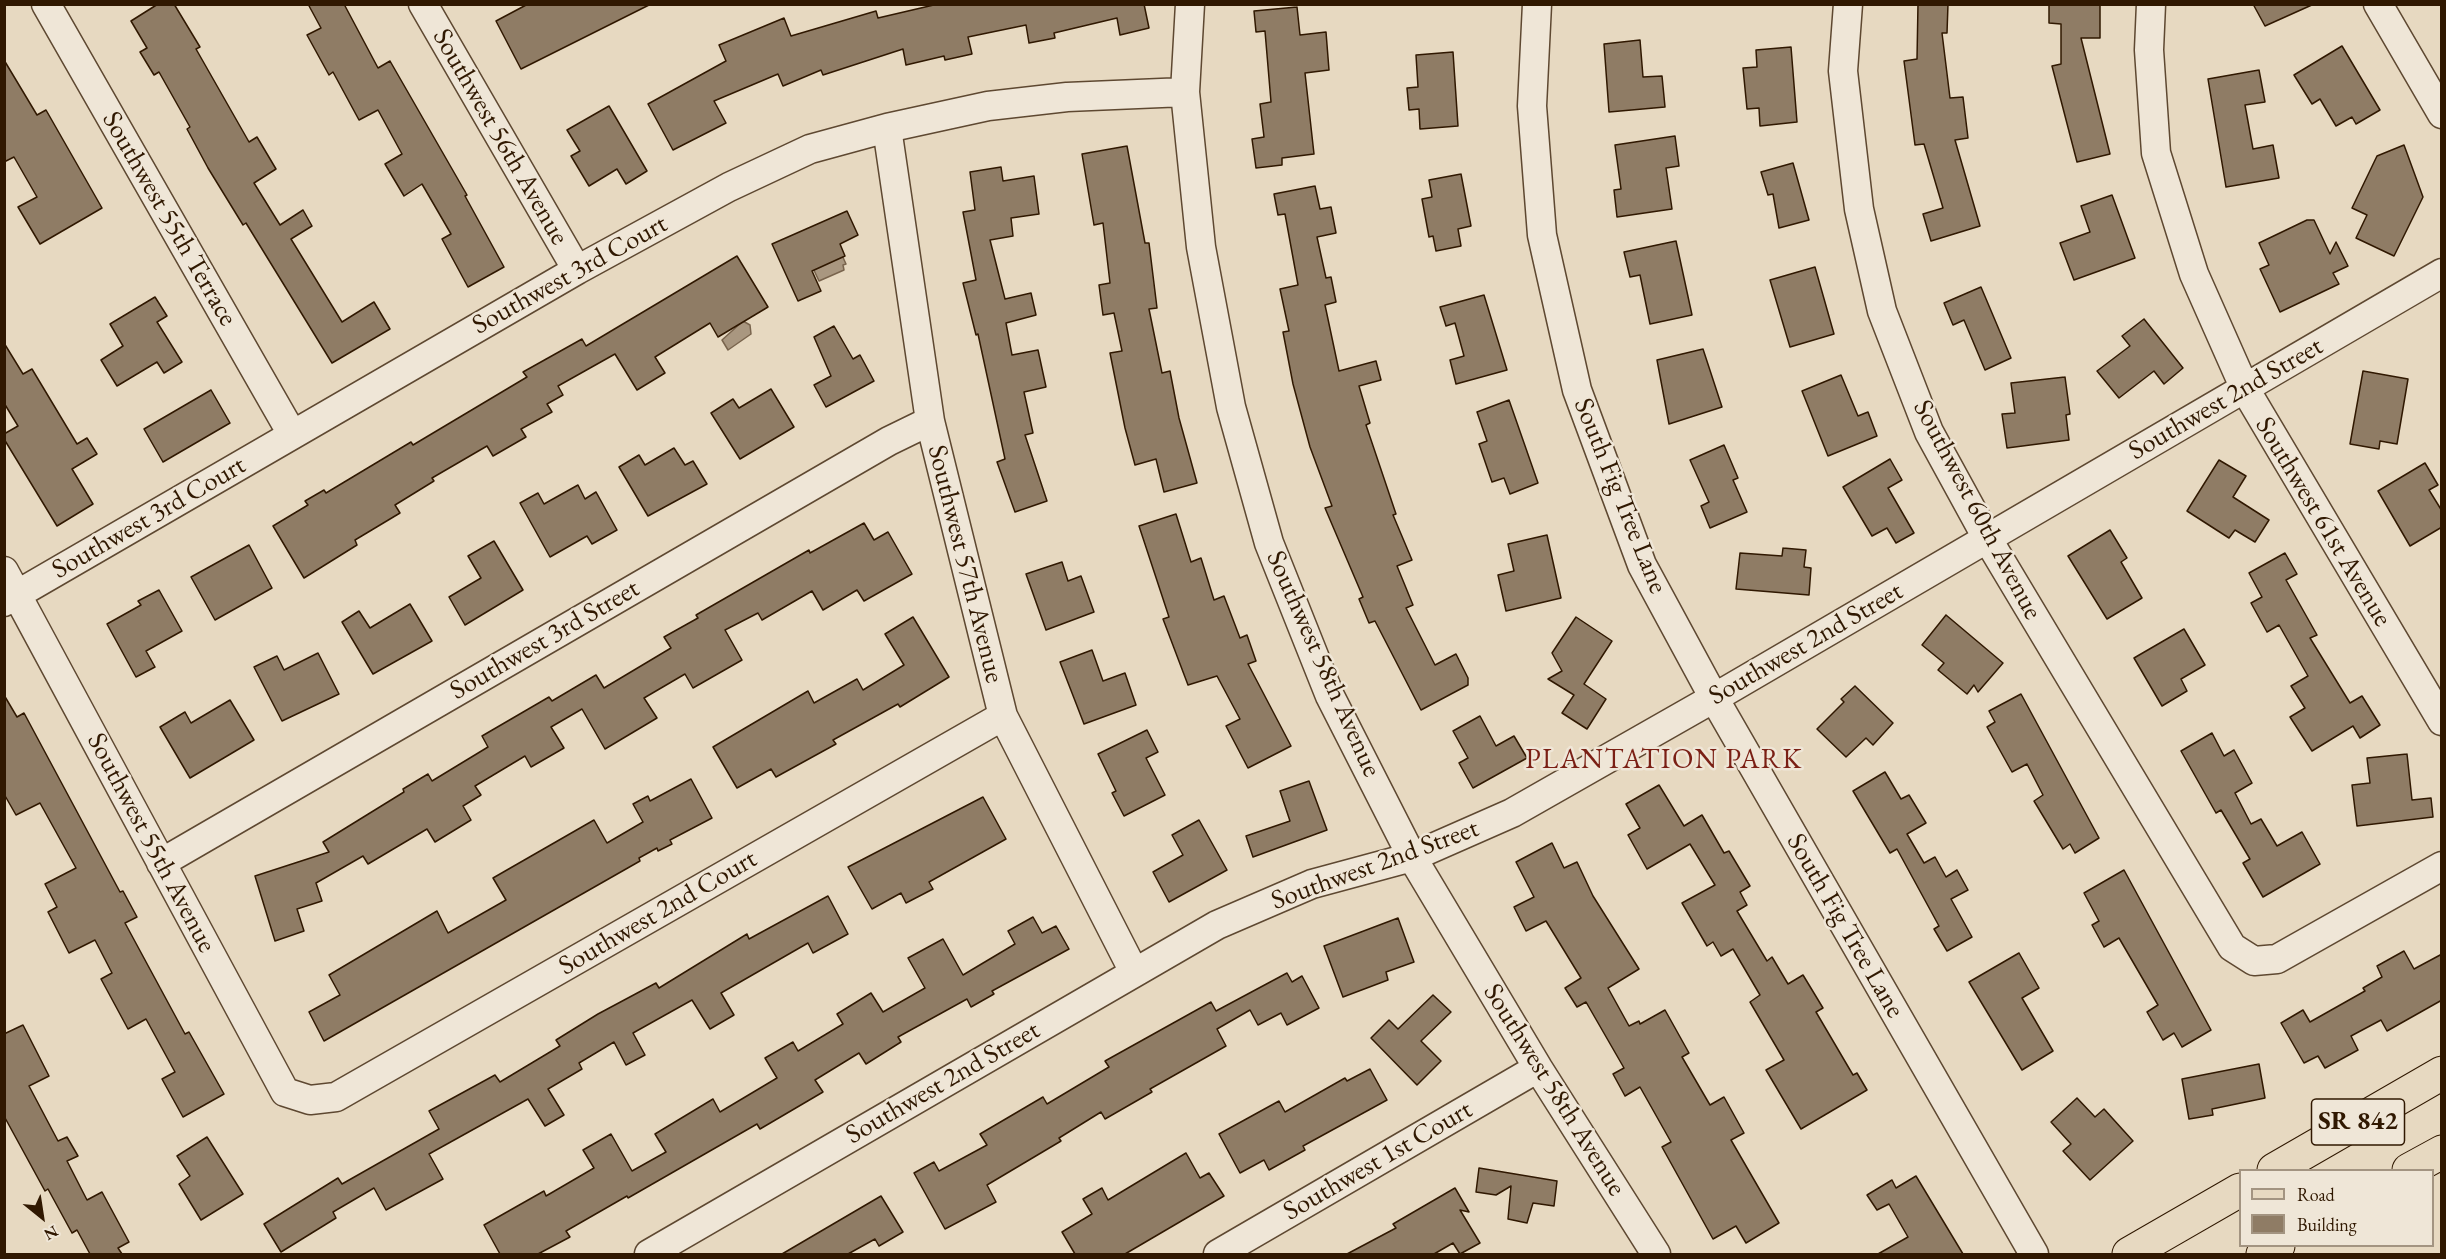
<!DOCTYPE html>
<html>
<head>
<meta charset="utf-8">
<style>
  body { margin:0 }
  #map { position:relative; width:2446px; height:1259px; overflow:hidden; background:#e7d9c1; font-family:"EB Garamond",serif }
  canvas { display:block }
  .frame { position:absolute; inset:0; border:6px solid #301801; pointer-events:none }
  .legend { position:absolute; left:2239px; top:1169px; width:195px; height:78px; box-sizing:border-box; background:#efe6d7; border:2px solid #a39481; margin:0; padding:8px 10px; list-style:none; font-size:18px; color:#301801 }
  .legend li { display:flex; align-items:center; gap:12px; height:30px }
  .legend b { width:30px; border:2px solid #a39481 }
  .north { position:absolute; left:12px; top:1187px; width:60px; height:60px; -webkit-text-stroke:4px #efe6d7; paint-order:stroke; rotate:150deg; font-size:16px; font-weight:700; line-height:24px; text-align:center; color:#301801 }
  .north::after { content:''; display:block; margin:auto; width:21px; height:27px; background:#301801; clip-path:polygon(50% 0,100% 100%,50% 72%,0 100%) }
</style>
</head>
<body>
<div id="map">
<canvas width="2446" height="1259"></canvas>
<div class="frame"></div>
<ul class="legend">
<li><b style="height:8px;background:#e7d9c1"></b>Road</li>
<li><b style="height:16px;background:#8f7c65"></b>Building</li>
</ul>
<div class="north">N</div>
</div>
<script>
const ctx = document.querySelector('canvas').getContext('2d');
ctx.lineJoin = 'round';
function paint(path, color) {
  ctx.fillStyle = color;
  ctx.fill(path, 'evenodd');
}
function toPath(rows) {
  const path = new Path2D();
  for (const r of rows) {
    path.moveTo(r[0], r[1]);
    for (let i = 2; i < r.length; i += 2) path.lineTo(r[i], r[i + 1]);
  }
  return path;
}
function stroke(path, color, width, dash) {
  ctx.strokeStyle = color;
  ctx.lineWidth = width;
  ctx.lineCap = dash ? 'butt' : 'round';
  ctx.setLineDash(dash || []);
  ctx.stroke(path);
}
function drawText(font, color, halo, rows, align = 'center') {
  ctx.font = font + ' "EB Garamond",serif';
  ctx.lineWidth = 5;
  ctx.setLineDash([]);
  ctx.textBaseline = 'middle';
  ctx.strokeStyle = halo;
  ctx.fillStyle = color;
  for (const [text, x, y, turn = 0] of rows) {
    ctx.save();
    ctx.translate(x, y);
    ctx.rotate((+turn || 0) * Math.PI / 180);
    ctx.textAlign = isNaN(turn) ? turn : align;
    if (halo) ctx.strokeText(text, 0, 0);
    ctx.fillText(text, 0, 0);
    ctx.restore();
  }
}
const water = toPath([
  [841,253,846,264,843,265,844,270,819,281,812,266,841,253],
  [743,321,750,325,751,334,728,350,722,340,743,321]
]);
const building = toPath([
  [158,4,174,4,200,47,196,49,249,142,257,137,276,169,254,183,280,225,303,210,312,226,291,239,342,322,374,302,390,329,332,363,246,223,243,225,208,168,187,129,190,127,159,72,154,75,140,52,147,48,131,21,158,4],
  [308,4,344,4,378,68,390,61,467,195,465,196,504,267,468,287,442,239,451,234,422,184,404,196,385,164,402,154,378,110,359,120,333,72,329,75,307,35,321,28,308,4],
  [528,4,651,4,521,69,496,21,528,4],
  [938,4,1144,4,1149,28,1120,35,1117,18,1054,33,1055,38,1029,43,1026,25,968,37,972,54,945,60,944,56,906,65,903,49,823,75,821,70,783,86,778,74,714,101,726,123,673,150,648,104,726,61,719,45,784,18,791,36,876,11,878,18,938,4],
  [1918,4,1948,4,1947,33,1942,33,1950,98,1963,97,1968,138,1955,140,1980,226,1931,241,1923,214,1943,208,1924,144,1915,145,1904,61,1917,59,1918,4],
  [2049,4,2100,4,2100,38,2081,38,2110,154,2077,162,2052,66,2061,64,2061,24,2049,23,2049,4],
  [2253,4,2314,4,2265,26,2253,4],
  [1297,7,1300,35,1326,32,1329,70,1305,73,1314,154,1282,158,1282,165,1256,168,1252,139,1264,137,1260,104,1271,102,1265,31,1256,32,1254,11,1297,7],
  [1640,40,1643,77,1662,76,1665,107,1609,112,1604,44,1640,40],
  [2342,46,2380,110,2356,124,2352,117,2336,126,2320,99,2312,104,2294,75,2342,46],
  [1791,47,1797,122,1760,126,1759,108,1747,109,1743,68,1757,67,1756,50,1791,47],
  [1453,52,1458,126,1420,129,1419,109,1409,110,1407,88,1418,87,1416,55,1453,52],
  [4,60,37,115,46,110,102,208,40,244,18,207,37,197,14,157,4,162,4,60],
  [2259,70,2265,102,2245,105,2253,149,2273,145,2279,178,2226,187,2208,79,2259,70],
  [609,106,647,171,626,184,617,169,589,186,571,156,580,151,567,130,609,106],
  [1675,136,1679,166,1666,168,1672,209,1617,217,1614,190,1621,189,1615,145,1675,136],
  [2404,145,2423,197,2394,256,2356,238,2367,215,2352,208,2377,156,2404,145],
  [1127,146,1145,243,1149,243,1157,308,1149,309,1162,373,1170,371,1179,418,1197,483,1164,492,1156,459,1135,465,1125,428,1110,353,1122,351,1114,313,1103,315,1099,285,1110,283,1103,223,1094,225,1082,154,1127,146],
  [1793,163,1809,220,1779,228,1773,194,1768,195,1761,172,1793,163],
  [1001,167,1003,181,1034,176,1039,214,1011,218,1013,236,990,240,1005,299,1031,293,1036,315,1006,323,1012,355,1038,350,1046,387,1024,392,1033,433,1025,435,1047,501,1015,512,997,462,1005,459,978,334,976,335,963,283,976,280,963,212,975,210,970,172,1001,167],
  [1461,174,1471,226,1458,229,1461,246,1436,251,1433,236,1429,237,1422,199,1432,197,1429,180,1461,174],
  [1315,186,1320,209,1331,207,1336,233,1317,237,1326,278,1331,277,1336,302,1325,305,1339,371,1376,361,1381,380,1359,386,1370,423,1366,425,1396,514,1393,515,1412,560,1397,566,1413,605,1406,608,1435,665,1456,654,1468,678,1468,685,1421,710,1375,621,1369,623,1359,599,1363,597,1325,508,1332,506,1310,447,1293,384,1283,332,1289,331,1280,289,1298,285,1285,214,1278,215,1274,194,1315,186],
  [2112,195,2135,258,2074,280,2060,243,2090,232,2081,206,2112,195],
  [847,211,858,235,840,244,845,256,812,271,821,291,798,301,772,244,847,211],
  [2307,220,2314,220,2330,254,2336,242,2348,266,2333,273,2339,284,2280,312,2260,269,2269,265,2259,243,2307,220],
  [1676,241,1692,315,1650,324,1640,275,1630,277,1624,252,1676,241],
  [737,256,768,307,718,337,710,323,655,357,665,373,637,390,615,354,558,386,563,395,547,404,552,412,521,429,526,437,493,456,487,446,432,478,434,481,395,505,400,513,355,540,357,545,304,578,273,526,308,505,305,501,324,490,326,493,411,442,413,445,527,377,523,372,582,339,586,346,737,256],
  [1815,267,1834,334,1790,347,1770,280,1815,267],
  [1981,287,2011,358,1985,370,1964,320,1953,325,1944,303,1981,287],
  [1484,295,1507,370,1456,384,1450,360,1464,356,1455,323,1446,326,1440,307,1484,295],
  [155,297,167,316,157,322,182,362,164,373,157,362,117,386,101,360,123,346,110,324,155,297],
  [2144,319,2183,368,2164,384,2154,371,2119,398,2097,371,2130,346,2122,336,2144,319],
  [834,326,853,359,860,355,874,381,826,407,814,385,831,376,814,337,834,326],
  [4,343,23,374,32,369,77,444,87,438,97,454,72,469,93,504,57,526,4,439,4,434,18,426,4,403,4,343],
  [1703,349,1722,407,1669,424,1657,360,1703,349],
  [2363,371,2408,379,2397,444,2380,441,2379,449,2350,444,2363,371],
  [1841,375,1858,416,1868,412,1877,436,1828,456,1802,391,1841,375],
  [2065,377,2070,414,2066,415,2069,440,2007,448,2002,414,2015,413,2011,383,2065,377],
  [771,389,794,427,740,459,711,413,733,399,739,408,771,389],
  [211,390,230,423,163,462,144,429,211,390],
  [1509,400,1538,483,1510,494,1504,478,1492,482,1479,444,1487,441,1477,412,1509,400],
  [1724,445,1738,478,1733,480,1747,512,1710,528,1701,506,1709,502,1690,460,1724,445],
  [674,448,685,465,693,461,707,484,648,516,619,467,639,455,645,465,674,448],
  [1890,459,1902,480,1888,488,1914,533,1896,543,1887,528,1872,536,1843,487,1890,459],
  [2219,460,2246,476,2233,497,2269,520,2255,542,2235,530,2229,538,2187,511,2219,460],
  [2425,463,2438,485,2429,490,2442,511,2442,527,2410,546,2378,491,2425,463],
  [578,485,585,499,596,492,617,530,592,544,587,536,550,557,520,503,538,493,544,504,578,485],
  [1176,514,1191,562,1201,558,1214,600,1224,596,1240,638,1247,635,1256,661,1248,664,1291,746,1248,768,1226,726,1240,719,1217,676,1188,685,1163,619,1169,617,1139,526,1176,514],
  [864,523,874,540,888,532,912,574,864,601,857,590,823,610,812,591,762,620,758,613,725,630,742,660,693,688,685,674,644,698,657,718,605,749,582,709,551,727,564,748,531,767,525,756,475,786,481,795,463,806,471,820,435,842,427,829,368,864,363,856,316,883,322,901,297,909,304,931,275,941,255,876,329,852,323,842,404,792,403,789,428,774,432,781,488,747,482,736,549,697,552,701,596,675,604,688,671,648,664,637,698,618,696,615,809,550,810,553,864,523],
  [2110,530,2127,558,2121,562,2142,598,2107,619,2068,556,2110,530],
  [1547,535,1561,598,1506,611,1498,575,1514,571,1508,544,1547,535],
  [494,541,523,590,465,625,449,597,481,578,468,556,494,541],
  [249,545,272,588,215,620,191,577,249,545],
  [1783,548,1806,550,1804,567,1811,568,1809,595,1736,589,1740,553,1782,556,1783,548],
  [2285,553,2297,574,2286,580,2317,635,2310,638,2350,703,2362,696,2380,725,2360,738,2353,726,2312,751,2290,717,2305,708,2291,686,2308,676,2279,625,2267,632,2251,603,2262,597,2249,573,2285,553],
  [1062,562,1068,581,1081,576,1094,612,1046,630,1026,574,1062,562],
  [159,590,182,631,146,651,155,667,136,677,107,624,141,605,138,601,159,590],
  [410,604,432,641,373,674,342,622,359,611,370,628,410,604],
  [1946,615,2003,663,1978,692,1974,685,1967,694,1938,670,1944,663,1922,645,1946,615],
  [913,617,949,677,900,707,898,704,833,740,836,744,776,777,771,769,737,788,713,747,808,691,814,703,857,679,863,690,904,665,885,634,913,617],
  [1576,617,1612,641,1584,684,1606,699,1587,729,1562,713,1574,695,1548,679,1562,671,1552,653,1576,617],
  [2184,629,2205,665,2181,679,2187,691,2162,706,2134,658,2184,629],
  [1092,650,1103,681,1125,673,1136,705,1084,724,1060,662,1092,650],
  [318,653,339,694,282,721,254,667,277,656,284,670,318,653],
  [1855,686,1893,723,1873,745,1866,738,1846,757,1817,729,1844,702,1841,699,1855,686],
  [2021,694,2099,838,2075,853,2070,844,2063,849,2034,801,2043,795,2027,764,2012,772,1987,727,1995,722,1989,711,2021,694],
  [4,695,17,717,24,713,120,892,123,891,137,917,125,923,185,1034,189,1032,224,1094,183,1117,162,1079,175,1072,146,1019,128,1029,101,979,112,973,95,940,69,953,48,912,57,907,45,884,76,868,40,803,16,815,4,794,4,695],
  [230,700,254,740,190,778,160,727,185,712,191,723,230,700],
  [1480,716,1496,746,1514,736,1527,758,1473,788,1459,763,1468,758,1453,731,1480,716],
  [1147,730,1158,752,1146,758,1165,795,1124,816,1112,793,1116,791,1098,754,1147,730],
  [2212,733,2224,756,2234,750,2252,783,2235,793,2251,824,2261,819,2277,846,2302,832,2320,864,2263,897,2243,863,2250,859,2221,810,2216,813,2181,751,2212,733],
  [2407,754,2412,800,2431,798,2433,817,2357,826,2352,785,2370,783,2367,758,2407,754],
  [1885,772,1901,799,1909,795,1926,823,1907,834,1924,863,1935,857,1946,877,1957,870,1968,890,1951,899,1972,937,1947,951,1934,929,1939,926,1897,849,1890,853,1853,791,1885,772],
  [691,779,712,818,670,840,672,844,658,851,657,848,639,858,640,861,324,1041,309,1012,340,995,329,975,437,911,448,933,506,900,493,878,594,820,607,843,643,822,633,804,648,796,650,801,691,779],
  [1309,781,1327,830,1253,857,1246,836,1290,821,1280,791,1309,781],
  [1659,785,1684,826,1702,815,1724,853,1729,851,1750,886,1740,892,1747,905,1737,911,1767,961,1772,957,1788,984,1803,975,1823,1008,1816,1012,1853,1075,1857,1073,1867,1090,1801,1129,1766,1070,1784,1060,1750,1002,1760,995,1733,949,1721,956,1713,942,1707,946,1682,903,1715,885,1690,844,1647,869,1628,835,1640,828,1626,804,1659,785],
  [983,797,1006,839,929,882,933,889,906,903,901,893,872,909,848,867,983,797],
  [1199,820,1227,870,1169,902,1153,872,1183,855,1172,835,1199,820],
  [1552,843,1564,868,1577,862,1593,896,1639,969,1608,988,1629,1026,1639,1021,1640,1024,1665,1010,1689,1053,1682,1057,1710,1105,1724,1097,1744,1133,1731,1140,1779,1223,1746,1243,1736,1226,1713,1239,1662,1147,1671,1142,1640,1087,1625,1096,1613,1074,1624,1068,1586,1002,1577,1007,1565,988,1581,978,1546,921,1526,931,1514,907,1534,897,1516,862,1552,843],
  [2124,870,2211,1030,2182,1047,2174,1033,2163,1040,2147,1012,2158,1005,2119,938,2104,947,2092,925,2099,921,2084,893,2124,870],
  [828,896,848,934,813,953,808,943,721,993,734,1015,710,1029,692,1000,633,1033,645,1055,626,1065,614,1042,579,1063,582,1069,548,1089,564,1115,545,1126,528,1099,429,1154,443,1179,386,1210,374,1188,333,1212,336,1218,281,1252,264,1224,338,1178,342,1184,439,1129,429,1111,495,1075,500,1082,560,1046,556,1040,598,1014,656,983,659,988,747,934,749,939,828,896],
  [1033,917,1042,933,1056,926,1069,949,992,991,994,994,971,1007,967,999,898,1037,901,1042,866,1064,859,1053,815,1080,823,1092,760,1129,757,1124,628,1198,627,1196,566,1231,570,1237,538,1254,500,1254,484,1225,544,1191,546,1196,594,1168,583,1150,611,1134,632,1171,666,1152,655,1134,713,1099,720,1112,777,1078,765,1058,793,1042,798,1051,843,1024,837,1014,871,993,883,1012,925,988,908,958,943,939,963,975,1015,944,1008,931,1033,917],
  [1398,918,1414,962,1386,972,1388,980,1343,997,1324,946,1398,918],
  [2404,951,2414,969,2442,954,2442,1000,2387,1031,2381,1020,2351,1036,2358,1050,2325,1068,2318,1056,2304,1063,2281,1023,2303,1010,2310,1022,2365,991,2363,988,2382,977,2377,966,2404,951],
  [2019,953,2039,988,2022,998,2053,1051,2022,1070,1969,982,2019,953],
  [1287,973,1292,982,1302,976,1319,1008,1287,1025,1281,1013,1258,1025,1250,1010,1217,1029,1226,1046,1150,1089,1152,1092,1105,1119,1101,1112,1059,1138,1061,1141,987,1185,996,1202,945,1229,914,1173,934,1162,939,1171,987,1145,980,1134,1043,1097,1047,1104,1109,1067,1105,1061,1211,1002,1216,1011,1287,973],
  [1433,995,1451,1012,1421,1041,1441,1061,1417,1085,1371,1038,1389,1020,1398,1029,1433,995],
  [23,1025,49,1076,29,1086,58,1141,67,1137,78,1156,67,1161,87,1200,102,1192,129,1242,118,1248,122,1254,90,1254,77,1230,72,1233,48,1189,45,1191,4,1116,4,1034,23,1025],
  [2259,1064,2265,1098,2212,1109,2213,1115,2189,1119,2182,1079,2259,1064],
  [1370,1069,1387,1100,1303,1146,1305,1150,1269,1170,1264,1160,1240,1173,1219,1134,1279,1101,1285,1112,1345,1078,1347,1081,1370,1069],
  [2077,1098,2095,1117,2104,1109,2133,1141,2090,1180,2063,1151,2071,1144,2051,1122,2077,1098],
  [207,1137,243,1194,201,1220,179,1184,190,1176,177,1156,207,1137],
  [1186,1153,1200,1178,1209,1173,1224,1196,1125,1254,1075,1254,1062,1232,1092,1214,1083,1199,1102,1188,1108,1200,1186,1153],
  [1479,1168,1557,1181,1554,1206,1533,1203,1527,1223,1508,1219,1511,1186,1496,1195,1476,1192,1479,1168],
  [1916,1176,1963,1254,1878,1254,1908,1237,1889,1204,1877,1210,1867,1195,1892,1180,1896,1188,1916,1176],
  [1455,1188,1469,1212,1460,1210,1480,1243,1460,1254,1453,1243,1434,1254,1347,1254,1396,1228,1393,1224,1455,1188],
  [881,1196,903,1232,879,1246,875,1239,848,1254,782,1254,881,1196]
]);
const minor = toPath([
  [46,4,292,434],
  [423,4,577,270],
  [1190,4,1185,92,1201,247,1231,407,1269,543,1330,696,1412,857,1538,1068,1656,1254],
  [1537,4,1532,106,1542,235,1577,390,1642,565,1714,698,2034,1254],
  [1848,4,1843,71,1859,209,1882,311,1929,432,1987,538,2232,947,2254,961,2277,959,2442,866],
  [2151,4,2149,50,2156,153,2194,274,2245,389,2442,721],
  [2378,4,2442,114],
  [887,128,930,421,1003,716,1134,972],
  [4,571,285,1092,310,1100,336,1097,1003,716],
  [4,602,577,270,729,187,810,149,887,128,988,106,1067,97,1185,92],
  [161,863,889,441,930,421],
  [649,1254,1217,925,1312,884,1412,857,1512,813,1714,698,2442,273],
  [1218,1254,1538,1068]
]);
const major = toPath([
  [2274,1170,2442,1073],
  [2409,1170,2442,1152],
  [2129,1254,2240,1190],
  [2263,1254,2278,1246]
]);
const shields = [
  [2358,1122,93]
];
const shieldNames = [
  ["SR 842",2358,1122]
];
const streetNames = [
  ["Southwest 56th Avenue",500,137,60],
  ["Southwest 55th Terrace",169,219,60],
  ["Southwest 3rd Court",570,275,-29],
  ["Southwest 2nd Street",2226,399,-30],
  ["South Fig Tree Lane",1620,496,68],
  ["Southwest 60th Avenue",1977,510,62],
  ["Southwest 3rd Court",149,518,-30],
  ["Southwest 61st Avenue",2323,522,59],
  ["Southwest 57th Avenue",965,564,76],
  ["Southwest 3rd Street",545,640,-30],
  ["Southwest 2nd Street",1806,644,-30],
  ["Southwest 58th Avenue",1323,664,66],
  ["Southwest 55th Avenue",151,843,62],
  ["Southwest 2nd Street",1375,865,-20],
  ["Southwest 2nd Court",658,913,-30],
  ["South Fig Tree Lane",1845,926,60],
  ["Southwest 2nd Street",943,1083,-30],
  ["Southwest 58th Avenue",1554,1090,58],
  ["Southwest 1st Court",1378,1161,-30]
];
const neighbourhoodNames = [
  ["PLANTATION PARK",1664,760]
];
paint(water, '#a99780');
stroke(water, '#79644d', 1.5);
paint(building, '#8f7c65');
stroke(building, '#301801', 1.5);
stroke(minor, '#5e4831', 31);
stroke(major, '#301801', 35);
stroke(minor, '#efe6d7', 28);
stroke(major, '#e7d9c1', 33);
for (const [x, y, w] of shields) {
  const box = new Path2D();
  box.roundRect(x - w / 2, y - 23, w, 46, 4.5);
  ctx.fillStyle = '#efe6d7';
  ctx.fill(box);
  stroke(box, '#301801', 1.5);
}
drawText('bold 26px', '#301801', null, shieldNames);
drawText('27px', '#301801', '#efe6d7', streetNames);
ctx.letterSpacing = '1.5px';
drawText('28px', '#7a1f14', '#efe6d7', neighbourhoodNames);
ctx.letterSpacing = '0px';
</script>
</body>
</html>
